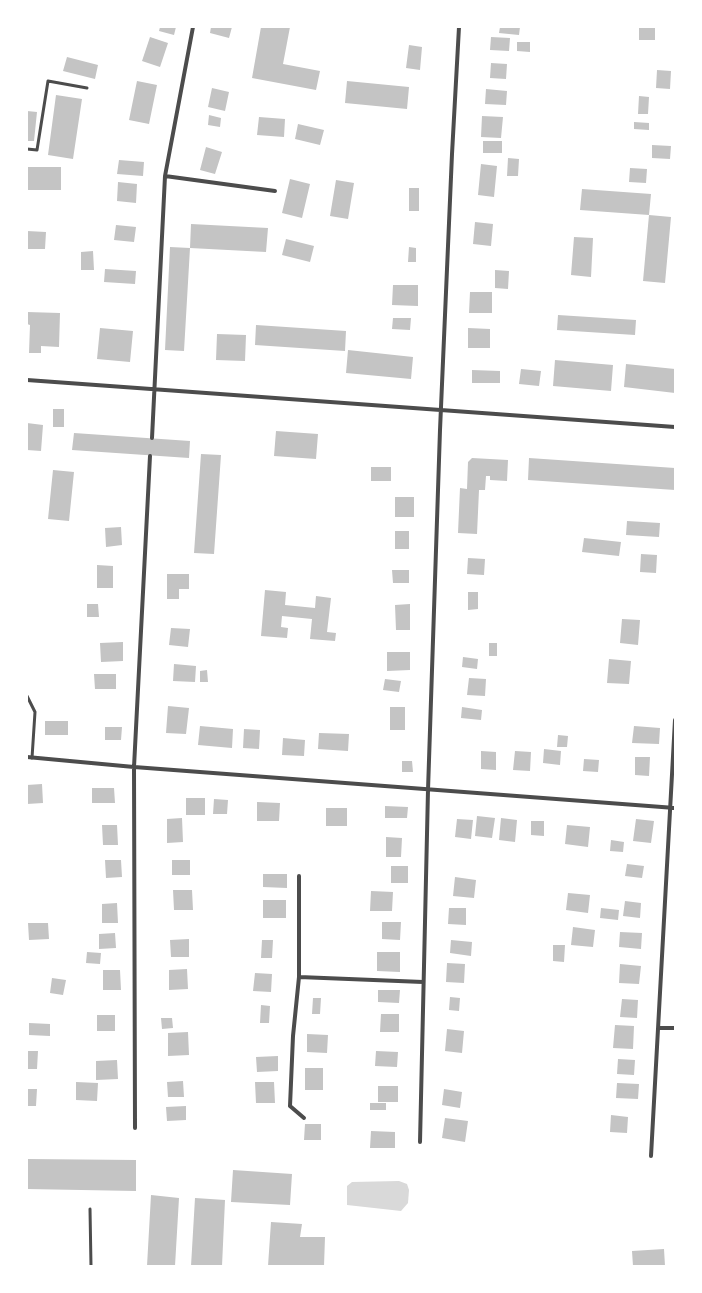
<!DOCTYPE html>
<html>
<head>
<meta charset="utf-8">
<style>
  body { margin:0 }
  #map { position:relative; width:702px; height:1293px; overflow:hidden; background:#fff; font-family:"DM Sans",sans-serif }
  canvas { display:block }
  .frame { position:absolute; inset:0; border:28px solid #fff; pointer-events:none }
</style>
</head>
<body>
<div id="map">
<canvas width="702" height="1293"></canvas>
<div class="frame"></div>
</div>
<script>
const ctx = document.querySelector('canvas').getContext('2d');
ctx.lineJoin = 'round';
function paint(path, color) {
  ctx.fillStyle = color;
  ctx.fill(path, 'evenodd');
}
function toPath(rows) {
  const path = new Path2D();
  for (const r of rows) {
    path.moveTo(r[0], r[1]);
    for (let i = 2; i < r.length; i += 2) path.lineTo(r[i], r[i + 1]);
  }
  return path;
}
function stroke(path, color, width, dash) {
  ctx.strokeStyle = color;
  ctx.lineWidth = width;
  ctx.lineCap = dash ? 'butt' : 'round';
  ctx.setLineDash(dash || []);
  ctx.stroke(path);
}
const water = toPath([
  [399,1181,407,1184,409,1190,408,1203,401,1211,347,1205,347,1186,352,1182]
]);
const building = toPath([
  [160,27,176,27,174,35,159,31],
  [211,27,232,27,229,38,210,33],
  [261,27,290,27,283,64,320,71,316,90,252,78],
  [500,27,520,27,519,35,499,33],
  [639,27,655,27,655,40,639,40],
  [150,37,168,43,160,67,142,61],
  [491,37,510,38,509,51,490,50],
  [517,42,530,42,530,52,517,51],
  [409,45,422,47,420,70,406,68],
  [67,57,98,65,95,79,63,71],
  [491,63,507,64,506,79,490,78],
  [657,70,671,71,670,89,656,88],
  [137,81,157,85,149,124,129,120],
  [347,81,409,87,407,109,345,103],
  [212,88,229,92,225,111,208,107],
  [486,89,507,91,506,105,485,104],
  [56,95,82,99,73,159,48,155],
  [639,96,649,97,648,114,638,114],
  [27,111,37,112,34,141,27,141],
  [209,115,221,118,220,127,208,125],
  [482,116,503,117,501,138,481,137],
  [259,117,285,119,284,137,257,135],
  [634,122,649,123,649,130,634,129],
  [298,124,324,130,320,145,295,139],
  [483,141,502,141,502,153,483,153],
  [652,145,671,146,670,159,652,158],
  [206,147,222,152,215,174,200,170],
  [508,158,519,159,518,176,507,176],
  [119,160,144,162,143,176,117,174],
  [481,164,497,166,494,197,478,195],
  [27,167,61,167,61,190,27,190],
  [630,168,647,169,646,183,629,182],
  [290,179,310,184,302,218,282,213],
  [336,180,354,183,348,219,330,216],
  [118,182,137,184,136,203,117,201],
  [409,188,419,188,419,211,409,211],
  [582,189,651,194,649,215,580,210],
  [649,215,671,217,665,283,643,281],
  [475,222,493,224,491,246,473,244],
  [191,224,268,228,266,252,190,248],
  [116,225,136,227,134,242,114,240],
  [27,231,46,232,45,249,27,249],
  [574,237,593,238,591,277,571,275],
  [286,239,314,246,310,262,282,255],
  [170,247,190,248,184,351,165,350],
  [409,247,416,248,416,262,408,262],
  [93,251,94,270,81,270,81,252],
  [105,269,136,271,135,284,104,282],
  [495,270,509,271,508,289,495,288],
  [393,285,418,285,418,306,392,305],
  [470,292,492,292,492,313,469,313],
  [27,312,60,313,59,347,41,346,41,353,29,353,30,325,27,324],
  [558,315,636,320,635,335,557,330],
  [393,318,411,318,410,330,392,329],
  [256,325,346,331,345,351,255,345],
  [100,328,133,331,130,362,97,359],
  [468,328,490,329,490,348,468,348],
  [217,334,246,335,245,361,216,360],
  [348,350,413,357,411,379,346,373],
  [555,360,613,365,611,391,553,386],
  [626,364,675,369,675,393,624,387],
  [521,369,541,371,539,386,519,384],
  [472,370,500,371,500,383,472,383],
  [53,409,64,409,64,427,53,427],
  [27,423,43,425,41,451,27,450],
  [276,431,318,434,316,459,274,456],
  [74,433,190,441,189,458,72,450],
  [201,454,221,455,214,554,194,553],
  [472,458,508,460,507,481,490,480,490,476,486,476,485,490,479,490,477,534,458,533,460,488,467,489,468,462],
  [529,458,675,468,675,490,528,480],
  [371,467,391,467,391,481,371,481],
  [53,470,74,472,69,521,48,519],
  [395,497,414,497,414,517,395,517],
  [627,521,660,523,659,537,626,535],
  [121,527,122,545,106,547,105,528],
  [395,531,409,531,409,549,395,549],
  [584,538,621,542,619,556,582,552],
  [641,554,657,555,656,573,640,572],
  [468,558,485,559,484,575,467,574],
  [97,565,113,566,113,588,97,588],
  [392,570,409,570,409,583,393,583],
  [167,574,189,574,189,589,179,589,179,599,167,599],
  [265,590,286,592,285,605,315,608,316,596,331,598,327,632,336,633,335,641,310,639,312,619,282,616,281,627,288,628,287,638,261,636],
  [468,592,478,592,478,609,468,610],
  [87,604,98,604,99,617,87,617],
  [410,604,410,630,396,630,395,605],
  [622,619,640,620,638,645,620,643],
  [171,628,190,629,188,647,169,645],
  [123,642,123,661,101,662,100,643],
  [489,643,497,643,497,656,489,656],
  [387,652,410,652,410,670,387,671],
  [463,657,478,659,477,669,462,667],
  [609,659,631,661,629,684,607,683],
  [174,664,196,666,195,682,173,681],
  [207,670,208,682,200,682,200,671],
  [94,674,116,674,116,689,95,689],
  [469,678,486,679,485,696,467,695],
  [385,679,401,681,399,692,383,690],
  [168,706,189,708,186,734,166,733],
  [390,707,405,707,405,730,390,730],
  [462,707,482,710,481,720,461,718],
  [45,721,68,721,68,735,45,735],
  [200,726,233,729,232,748,198,745],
  [634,726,660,728,659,744,632,743],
  [105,727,122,727,121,740,105,740],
  [244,729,260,730,259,749,243,748],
  [319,733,349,734,348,751,318,749],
  [558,735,568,736,567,747,557,747],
  [283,738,305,740,304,756,282,755],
  [544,749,561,751,560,765,543,763],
  [481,751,496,752,496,770,481,769],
  [515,751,531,752,530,771,513,770],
  [635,757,650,757,649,776,635,775],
  [584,759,599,760,598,772,583,771],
  [402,761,412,761,413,772,402,772],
  [42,784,43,803,27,804,27,785],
  [92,788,114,788,115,803,92,803],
  [186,798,205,798,205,815,186,815],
  [214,799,228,800,227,814,213,814],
  [257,802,280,803,279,821,257,821],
  [385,806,408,807,407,818,385,818],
  [326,808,347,808,347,826,326,826],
  [477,816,495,818,492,838,475,836],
  [182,818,183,842,167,843,167,819],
  [501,818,517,820,515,842,499,840],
  [457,819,473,820,471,839,455,837],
  [636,819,654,821,651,843,633,841],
  [531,821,544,821,544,836,531,835],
  [102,825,117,825,118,845,103,845],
  [567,825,590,827,588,847,565,844],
  [386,837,402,838,401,857,386,857],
  [611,840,624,842,623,852,610,851],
  [105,860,121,860,122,877,106,878],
  [172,860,190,860,190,875,172,875],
  [627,864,644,866,642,878,625,876],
  [391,866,408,866,408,883,391,883],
  [263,874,287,874,287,888,263,887],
  [455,877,476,880,474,898,453,896],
  [173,890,192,890,193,910,174,910],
  [371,891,393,892,392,911,370,911],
  [568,893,590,895,588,913,566,910],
  [263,900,286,900,286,918,263,918],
  [625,901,641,903,640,918,623,916],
  [117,903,118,923,102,923,102,904],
  [449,908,466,908,466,925,448,924],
  [601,908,619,910,618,920,600,918],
  [382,922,401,922,400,940,382,939],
  [28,923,48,923,49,939,29,940],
  [573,927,595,930,593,947,571,945],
  [620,932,642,933,641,949,619,947],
  [115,933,116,948,99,949,99,934],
  [189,939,189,957,171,957,170,940],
  [262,940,273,940,272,958,261,958],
  [451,940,472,942,471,956,450,953],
  [553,945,565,945,564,962,553,961],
  [87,952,101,953,100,964,86,963],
  [377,952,400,952,400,972,377,971],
  [447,963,465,964,464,983,446,982],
  [620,964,641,966,639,984,619,983],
  [187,969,188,989,169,990,169,970],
  [103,970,120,970,121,990,103,990],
  [255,973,272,974,271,992,253,991],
  [52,978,66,980,63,995,50,993],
  [378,990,400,990,399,1003,378,1002],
  [450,997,460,998,459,1011,449,1010],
  [313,998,321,998,320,1014,312,1014],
  [622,999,638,1000,637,1018,620,1017],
  [261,1005,270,1006,269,1023,260,1023],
  [381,1014,399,1014,399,1032,380,1032],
  [97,1015,115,1015,115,1031,97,1031],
  [161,1018,172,1018,173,1028,162,1029],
  [29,1023,50,1024,50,1036,29,1035],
  [615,1025,634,1026,633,1049,613,1048],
  [447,1029,464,1031,462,1053,445,1051],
  [188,1032,189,1055,168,1056,168,1033],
  [307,1034,328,1035,327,1053,307,1052],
  [27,1051,38,1051,37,1069,27,1069],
  [376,1051,398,1052,397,1067,375,1066],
  [278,1056,278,1071,257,1072,256,1057],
  [618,1059,635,1060,634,1075,617,1074],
  [117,1060,118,1079,96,1080,96,1061],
  [305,1068,323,1068,323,1090,305,1090],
  [183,1081,184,1097,168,1097,167,1082],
  [76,1082,98,1083,97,1101,76,1100],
  [255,1082,274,1082,275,1103,256,1103],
  [617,1083,639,1084,638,1099,616,1098],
  [378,1086,398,1086,398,1102,378,1102],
  [27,1089,37,1089,36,1106,27,1106],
  [444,1089,462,1092,460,1108,442,1105],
  [370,1103,386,1103,386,1110,370,1110],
  [186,1106,186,1120,167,1121,166,1107],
  [611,1115,628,1117,627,1133,610,1132],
  [445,1118,468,1121,465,1142,442,1138],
  [305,1124,321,1124,321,1140,304,1140],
  [371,1131,395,1132,395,1148,370,1148],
  [27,1159,136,1160,136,1191,27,1189],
  [233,1170,292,1174,290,1205,231,1202],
  [151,1195,179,1198,175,1266,147,1266],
  [195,1198,225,1200,222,1266,191,1266],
  [271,1222,302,1224,300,1237,325,1237,324,1266,268,1266],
  [664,1249,665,1266,633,1266,632,1251]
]);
const service = toPath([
  [27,149,37,150,48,81,87,88],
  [27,696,35,712,32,758],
  [90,1209,91,1266]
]);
const minor = toPath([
  [165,176,275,191],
  [27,380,675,427],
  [152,438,165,176,193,27],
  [27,757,134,767,675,808],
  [299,876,299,977,293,1036,290,1106,304,1118],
  [299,977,423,982],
  [658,1028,675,1028],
  [135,1128,134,767,150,456],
  [420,1142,428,790,440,430,452,154,459,27],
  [651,1156,675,720]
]);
paint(water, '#d9d9d9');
paint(building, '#c4c4c4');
stroke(service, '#4c4c4c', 3);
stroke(minor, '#4c4c4c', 4);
</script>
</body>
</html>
